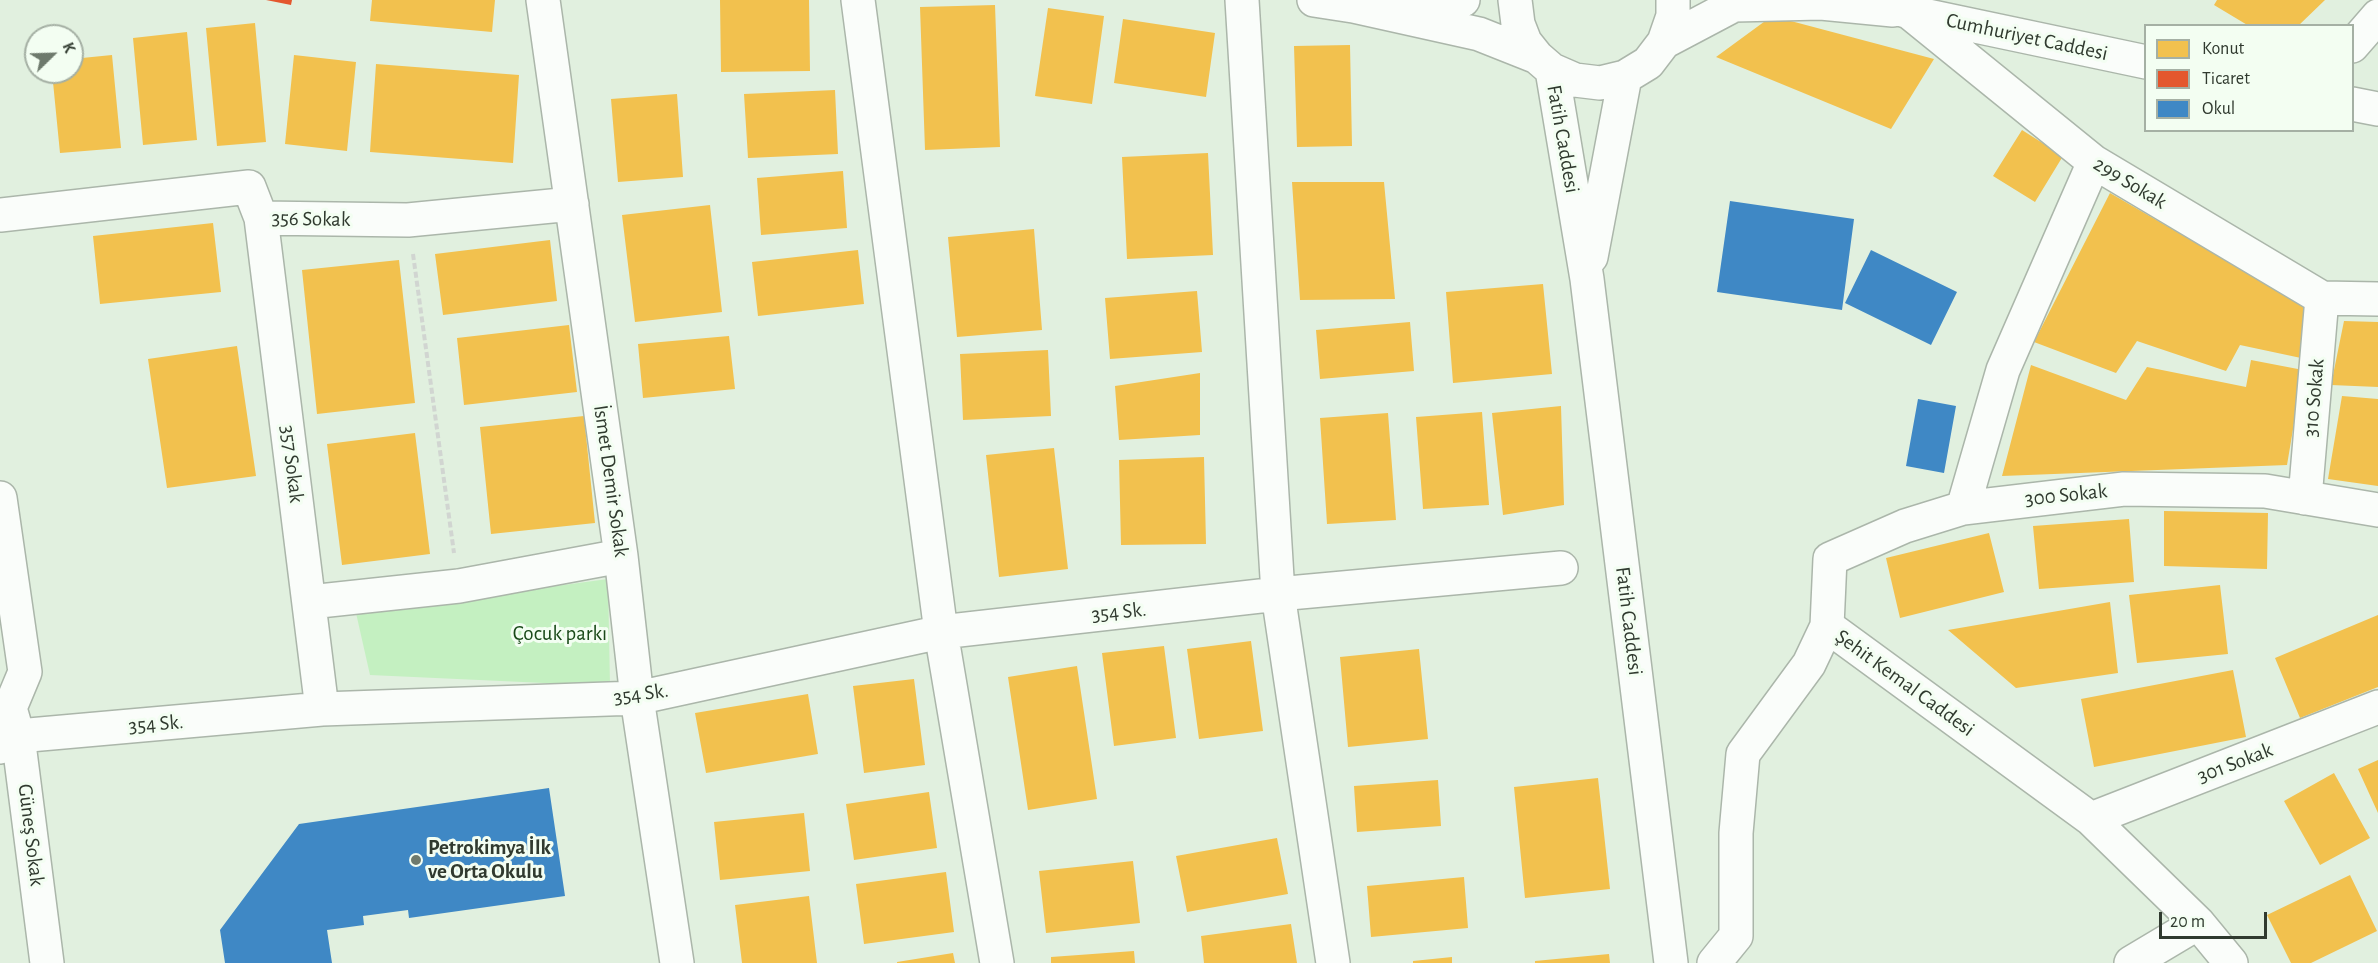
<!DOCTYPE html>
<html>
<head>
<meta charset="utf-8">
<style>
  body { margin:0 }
  #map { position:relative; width:2378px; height:963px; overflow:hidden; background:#e1f0df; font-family:"Alegreya Sans",sans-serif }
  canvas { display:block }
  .legend { position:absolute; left:2144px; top:24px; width:210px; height:108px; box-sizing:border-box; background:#f3fef2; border:2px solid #a5b0a4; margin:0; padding:8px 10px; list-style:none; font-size:18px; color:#303a2f }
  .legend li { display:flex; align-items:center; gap:12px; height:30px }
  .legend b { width:30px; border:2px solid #a5b0a4 }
  .north { position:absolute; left:24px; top:24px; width:60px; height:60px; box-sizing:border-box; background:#f3fef2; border:2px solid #a5b0a4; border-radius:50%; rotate:67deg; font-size:16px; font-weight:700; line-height:24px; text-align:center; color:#303a2f }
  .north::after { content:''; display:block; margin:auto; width:21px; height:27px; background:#6e7a6d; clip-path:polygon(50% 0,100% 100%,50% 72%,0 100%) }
  .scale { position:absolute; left:2159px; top:912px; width:108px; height:27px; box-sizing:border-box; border:3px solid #303a2f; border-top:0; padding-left:8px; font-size:18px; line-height:21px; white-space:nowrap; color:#303a2f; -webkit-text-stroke:4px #f3fef2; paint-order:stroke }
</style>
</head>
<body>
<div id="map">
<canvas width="2378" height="963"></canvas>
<ul class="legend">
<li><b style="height:16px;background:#f2c14e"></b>Konut</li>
<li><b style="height:16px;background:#e4572e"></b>Ticaret</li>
<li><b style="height:16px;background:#3f88c5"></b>Okul</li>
</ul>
<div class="north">K</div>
<div class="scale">20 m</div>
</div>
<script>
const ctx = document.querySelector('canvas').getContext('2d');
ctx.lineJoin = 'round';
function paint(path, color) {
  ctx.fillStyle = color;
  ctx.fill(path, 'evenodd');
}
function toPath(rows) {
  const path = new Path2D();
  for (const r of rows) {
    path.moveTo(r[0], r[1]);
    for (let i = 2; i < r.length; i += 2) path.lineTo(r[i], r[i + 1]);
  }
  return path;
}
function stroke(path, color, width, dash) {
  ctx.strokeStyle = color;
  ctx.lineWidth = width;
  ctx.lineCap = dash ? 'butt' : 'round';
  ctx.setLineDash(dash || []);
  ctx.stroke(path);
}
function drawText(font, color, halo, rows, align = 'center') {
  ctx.font = font + ' "Alegreya Sans",sans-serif';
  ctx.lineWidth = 6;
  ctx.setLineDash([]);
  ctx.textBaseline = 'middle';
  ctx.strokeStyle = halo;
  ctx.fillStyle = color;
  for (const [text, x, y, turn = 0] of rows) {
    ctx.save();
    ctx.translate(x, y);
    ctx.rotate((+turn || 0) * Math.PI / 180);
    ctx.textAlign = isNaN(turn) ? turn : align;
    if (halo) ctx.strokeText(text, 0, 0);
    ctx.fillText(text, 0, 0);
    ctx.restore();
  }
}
const green = toPath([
  [608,579,610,686,370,675,356,613]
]);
const homes = toPath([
  [372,0,495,0,492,32,370,21],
  [720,0,809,0,810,71,721,72],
  [2217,0,2325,0,2298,26,2249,26,2214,5],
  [995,5,1000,147,925,150,920,7],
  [1048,8,1104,16,1092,104,1035,96],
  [1772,16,1934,59,1891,129,1716,57],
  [1123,19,1215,33,1206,97,1114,83],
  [255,23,266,142,217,146,206,28],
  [187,32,197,140,143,145,133,38],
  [1350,45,1352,146,1297,147,1294,46],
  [112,55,121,148,60,153,52,72,72,72,72,59],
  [294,55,356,62,347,151,285,144],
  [376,64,519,75,513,163,370,152],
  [835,90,838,154,748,158,744,94],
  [677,94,683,177,618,182,611,99],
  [2022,130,2063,156,2035,202,1993,176],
  [1208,153,1213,255,1127,259,1122,157],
  [843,171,847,228,761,235,757,178],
  [1292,182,1384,182,1395,299,1300,300],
  [2110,193,2308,308,2301,358,2240,345,2226,371,2137,341,2116,373,2034,342],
  [710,205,722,312,635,322,622,215],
  [213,223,221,292,100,304,93,236],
  [1034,229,1042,330,957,337,948,237],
  [550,240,557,301,443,315,435,254],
  [858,250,864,304,758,316,752,262],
  [399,260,415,403,317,414,302,270],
  [1543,284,1552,374,1453,383,1446,292],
  [1197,291,1202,352,1110,359,1105,298],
  [2344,321,2378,322,2378,387,2331,385],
  [1410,322,1414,371,1320,379,1316,330],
  [569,325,577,392,464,405,457,338],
  [729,336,735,389,643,398,638,344],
  [237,346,256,476,167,488,148,359],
  [1048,350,1051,416,963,420,960,354],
  [2251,360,2303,370,2287,465,2002,476,2031,365,2126,400,2147,367,2246,387],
  [1200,373,1200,435,1119,440,1115,386],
  [2342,396,2378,399,2378,486,2328,479],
  [1561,406,1564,505,1503,515,1492,413],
  [1482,412,1489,505,1423,509,1416,417],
  [1388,413,1396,520,1327,524,1320,418],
  [584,416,595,523,491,534,480,427],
  [415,433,430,554,342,565,327,444],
  [1054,448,1068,569,999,577,986,455],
  [1204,457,1206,544,1121,545,1119,460],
  [2164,511,2268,513,2267,569,2164,566],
  [2129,519,2134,582,2039,589,2033,526],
  [1989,533,2004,592,1900,618,1886,558],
  [2220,585,2228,654,2137,663,2129,595],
  [2110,602,2118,673,2016,688,1948,630],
  [2378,615,2378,687,2300,718,2275,658],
  [1251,641,1263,731,1199,739,1187,649],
  [1164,646,1176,738,1114,746,1102,653],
  [1419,649,1428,739,1348,747,1340,657],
  [1077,666,1097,799,1028,810,1008,677],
  [2233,670,2246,737,2094,767,2081,699],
  [914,679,925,765,864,773,853,686],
  [808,694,818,754,706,773,695,713],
  [2378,760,2378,813,2358,769],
  [2334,773,2370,838,2320,865,2284,801],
  [1598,778,1610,889,1525,898,1514,787],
  [1438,780,1441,826,1357,832,1354,786],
  [929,792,937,848,854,860,846,804],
  [804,813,810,871,720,880,714,822],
  [1277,838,1288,894,1187,912,1176,856],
  [1133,861,1140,923,1046,933,1039,871],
  [946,872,954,932,864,944,856,884],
  [2350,875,2377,931,2311,963,2291,963,2267,915],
  [1464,877,1468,928,1371,937,1367,886],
  [809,896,817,963,742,963,735,905],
  [1291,924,1297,963,1204,963,1201,936],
  [1134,951,1135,963,1051,963,1051,957],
  [953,953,955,963,897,963,897,962],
  [1609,954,1610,963,1535,963,1535,961],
  [1452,957,1452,963,1413,963,1413,961]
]);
const shops = toPath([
  [266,0,292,0,291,5]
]);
const schools = toPath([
  [1730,201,1854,219,1842,310,1717,292],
  [1871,250,1957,292,1931,345,1845,303],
  [1918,399,1956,406,1944,473,1906,466],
  [549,788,565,896,409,918,408,910,363,916,364,925,327,930,332,963,225,963,220,930,299,824]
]);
const path = toPath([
  [413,254,454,553]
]);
const minor = toPath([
  [543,0,621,556,637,698,677,963],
  [858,0,941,632,997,963],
  [1242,0,1278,594,1333,963],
  [1314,0,1353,6,1479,34,1537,57],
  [1515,0,1518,24,1525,42,1537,57,1552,70,1575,80,1600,83,1625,77,1648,63,1664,42,1673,16,1673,0],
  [1870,0,1909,12,2146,62],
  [1400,4,1458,2,1463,0],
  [1909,12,2094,162,2322,298,2378,299],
  [1664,42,1734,5,1821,3,1893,10],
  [2352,46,2378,16],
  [1552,70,1587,279,1671,963],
  [2352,104,2378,109],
  [0,215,249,187,261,218,408,220,572,204],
  [261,218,322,709],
  [1591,257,1625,77],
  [0,498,25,672,10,708,18,736,47,963],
  [2305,498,2322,298],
  [1963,508,2003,370,2094,162],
  [310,602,459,586,621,556],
  [1827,626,1830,559,1905,526,1963,508,2124,489,2265,491,2378,510],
  [0,747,18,736,322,709,637,698,941,632,1278,594,1561,568],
  [2091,819,2378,707],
  [1714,963,1736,936,1736,833,1743,754,1809,664,1827,626,2091,819,2198,923,2231,963],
  [2131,963,2198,923]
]);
const markers = [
  [416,860,6,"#6e7a6d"]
];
const streetNames = [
  ["Cumhuriyet Caddesi",2027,37,12],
  ["Fatih Caddesi",1563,139,80],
  ["299 Sokak",2130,183,31],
  ["356 Sokak",311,219,1],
  ["310 Sokak",2314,398,-85],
  ["357 Sokak",292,464,83],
  ["İsmet Demir Sokak",611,481,82],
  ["300 Sokak",2066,495,-6],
  ["354 Sk.",1119,612,-6],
  ["Fatih Caddesi",1629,621,83],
  ["Şehit Kemal Caddesi",1905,683,36],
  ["354 Sk.",641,694,-8],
  ["354 Sk.",156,724,-5],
  ["301 Sokak",2235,763,-21],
  ["Güneş Sokak",31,835,83]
];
const parkNames = [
  ["Çocuk parkı",560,634]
];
const poiNames = [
  ["Petrokimya İlk",428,848],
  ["ve Orta Okulu",428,872]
];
paint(green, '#c4f0c1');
paint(homes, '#f2c14e');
paint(shops, '#e4572e');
paint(schools, '#3f88c5');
stroke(minor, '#abb6aa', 36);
stroke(path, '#d1d5d1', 4, [6, 3]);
stroke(minor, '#fafdfa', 33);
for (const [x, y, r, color] of markers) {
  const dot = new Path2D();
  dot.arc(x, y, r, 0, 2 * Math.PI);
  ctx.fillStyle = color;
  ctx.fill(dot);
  stroke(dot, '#f3fef2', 2);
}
drawText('21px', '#303a2f', '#f3fef2', streetNames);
drawText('21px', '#194918', '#f3fef2', parkNames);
drawText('bold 21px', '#303a2f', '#f3fef2', poiNames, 'left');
</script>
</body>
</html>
